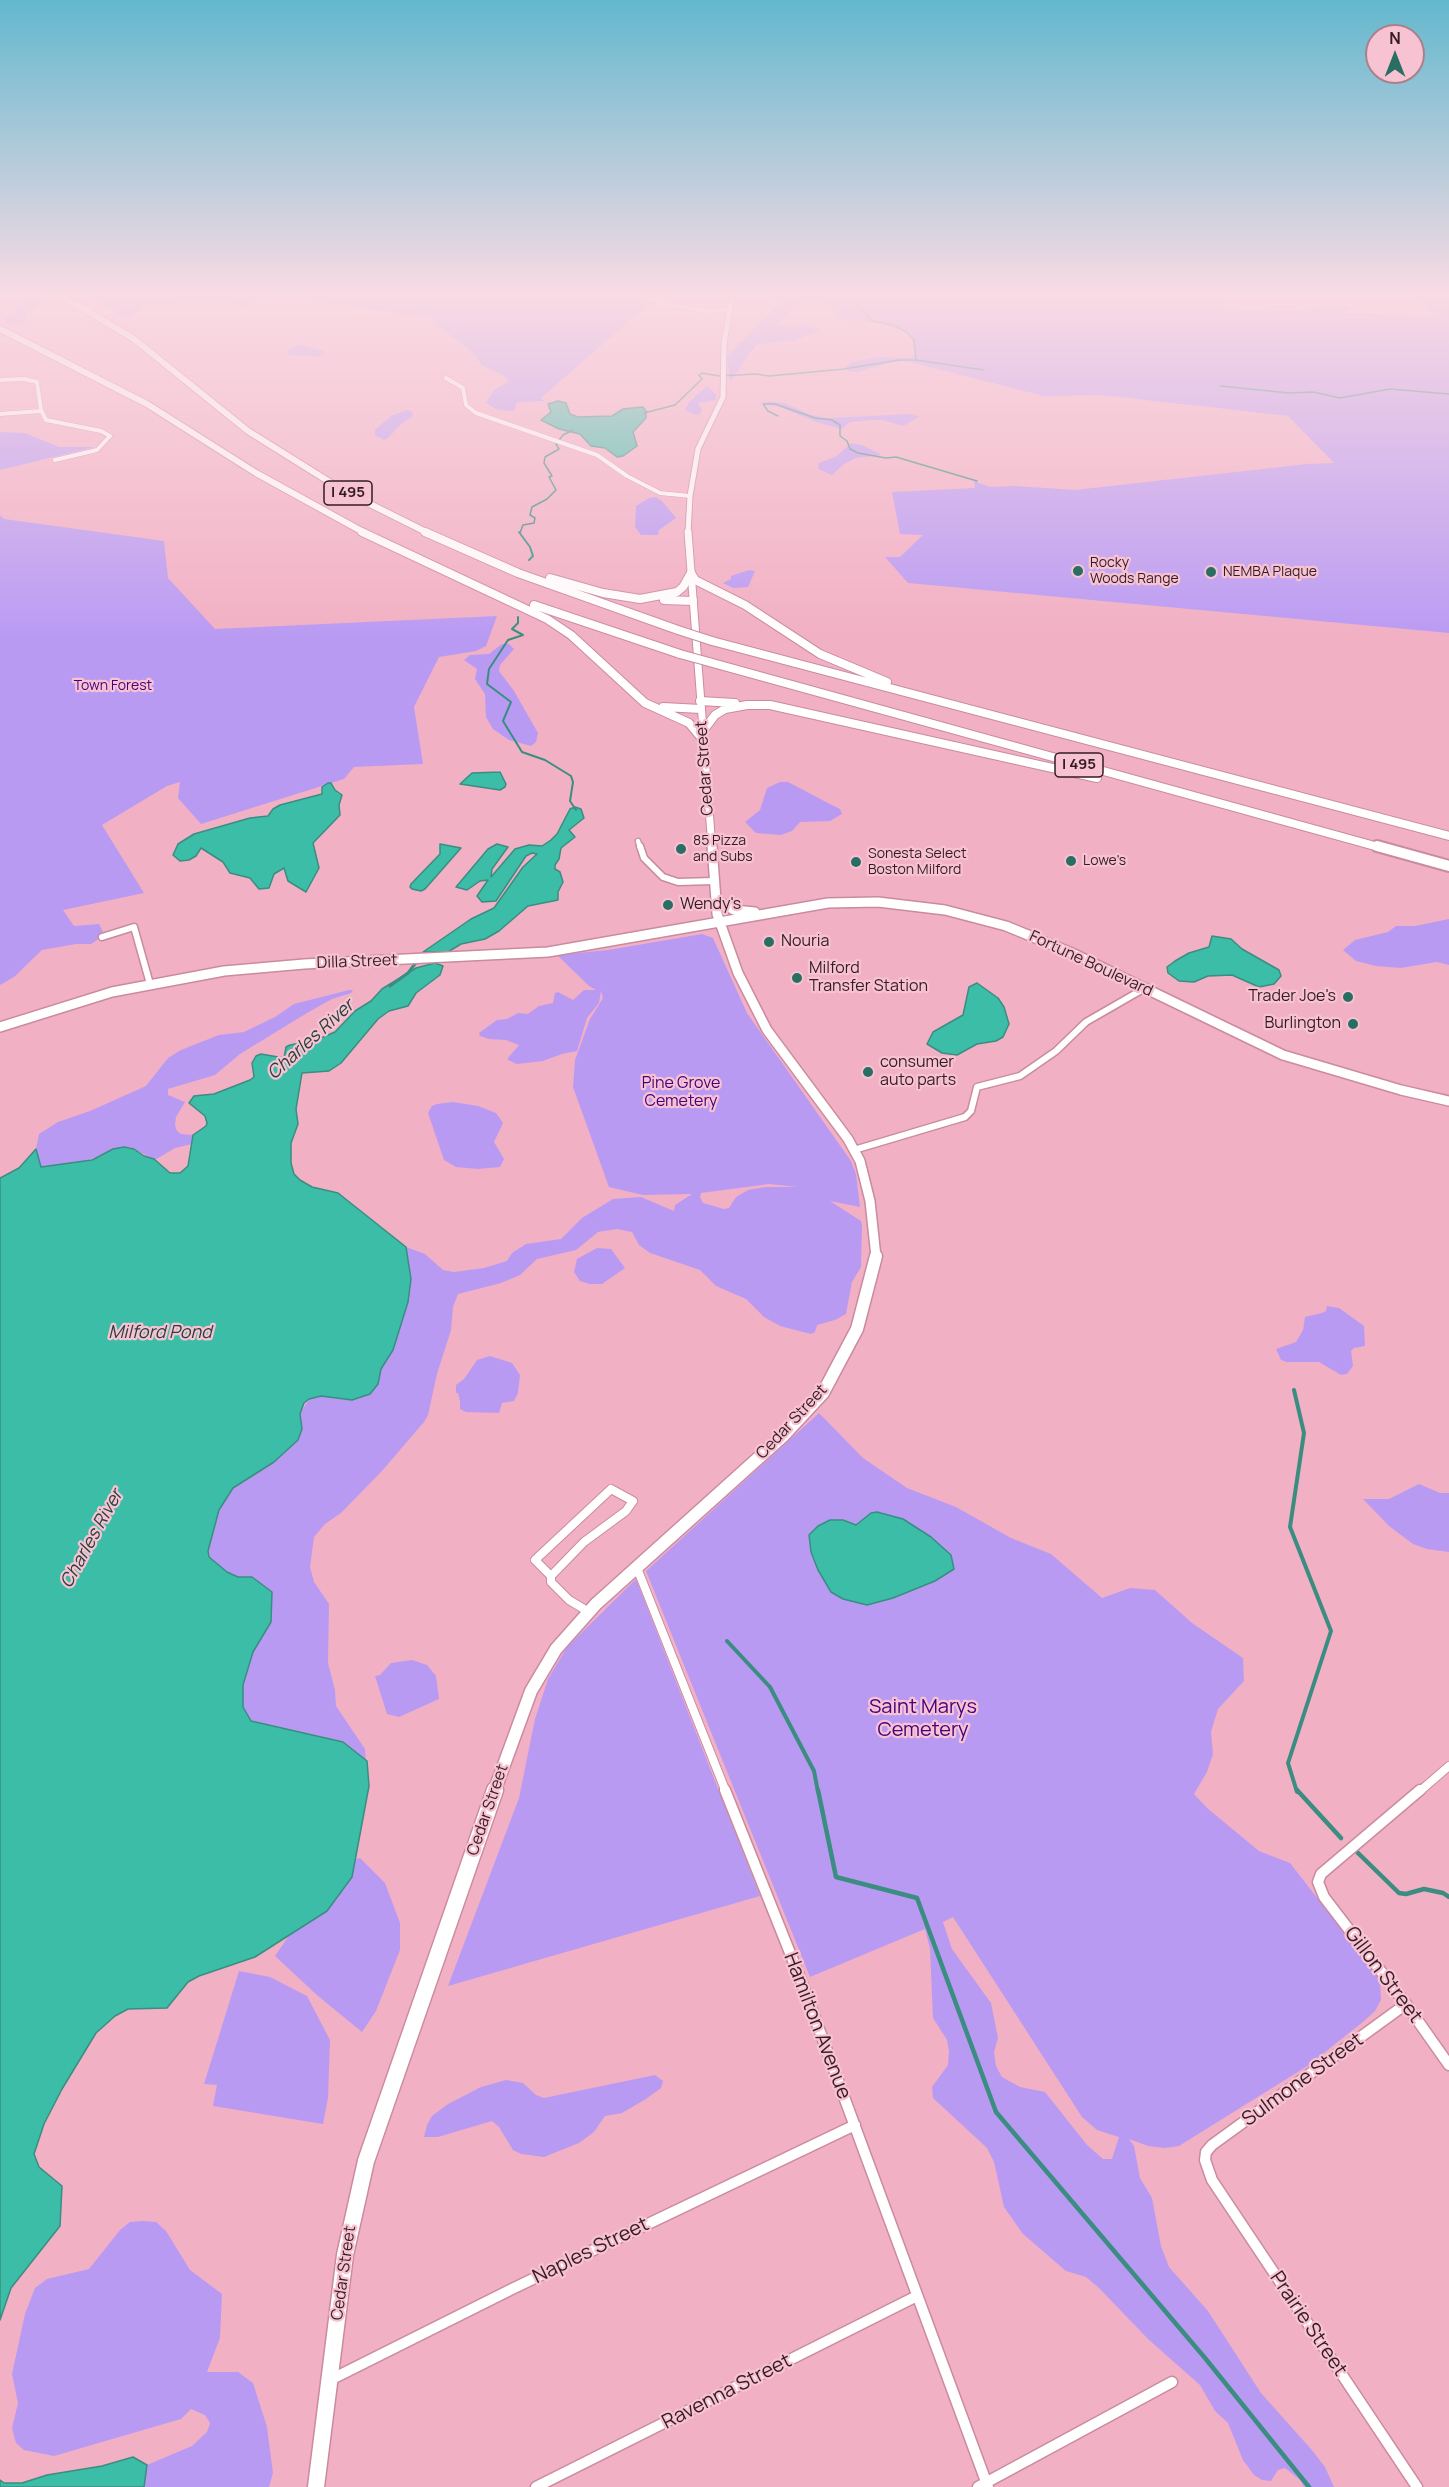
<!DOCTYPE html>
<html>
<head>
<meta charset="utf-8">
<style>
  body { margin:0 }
  #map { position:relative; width:1449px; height:2487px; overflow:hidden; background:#f2b0c4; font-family:Manrope,sans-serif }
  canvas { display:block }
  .north { position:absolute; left:1365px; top:24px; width:60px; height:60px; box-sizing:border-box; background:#f7c2d1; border:2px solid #a9808c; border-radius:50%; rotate:0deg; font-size:16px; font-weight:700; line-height:24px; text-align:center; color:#351c24 }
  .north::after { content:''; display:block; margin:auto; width:21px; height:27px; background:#296e62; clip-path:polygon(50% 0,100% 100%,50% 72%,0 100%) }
</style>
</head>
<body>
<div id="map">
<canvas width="1449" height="2487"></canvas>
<div class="north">N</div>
</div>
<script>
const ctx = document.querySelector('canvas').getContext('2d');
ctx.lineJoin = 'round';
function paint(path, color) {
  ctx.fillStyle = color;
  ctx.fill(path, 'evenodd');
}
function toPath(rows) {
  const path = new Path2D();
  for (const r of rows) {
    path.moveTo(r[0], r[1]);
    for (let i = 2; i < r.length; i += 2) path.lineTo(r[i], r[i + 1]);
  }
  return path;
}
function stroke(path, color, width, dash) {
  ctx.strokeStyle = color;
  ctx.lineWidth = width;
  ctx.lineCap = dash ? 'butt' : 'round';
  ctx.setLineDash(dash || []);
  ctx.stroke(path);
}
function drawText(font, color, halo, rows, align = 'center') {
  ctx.font = font + ' Manrope,sans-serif';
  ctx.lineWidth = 4.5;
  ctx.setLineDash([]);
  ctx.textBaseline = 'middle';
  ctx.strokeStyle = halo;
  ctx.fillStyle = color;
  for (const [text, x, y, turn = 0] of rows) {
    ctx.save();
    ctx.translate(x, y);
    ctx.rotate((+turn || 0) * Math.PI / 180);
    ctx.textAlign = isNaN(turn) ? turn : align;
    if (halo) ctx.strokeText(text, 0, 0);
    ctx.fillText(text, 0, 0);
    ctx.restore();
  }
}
const green = toPath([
  [81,291,655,291,650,303,541,398,544,401,519,402,516,404,515,410,510,411,496,409,486,403,494,390,509,381,504,376,482,365,472,352,437,325,428,314,418,316,299,299,249,301,253,304,242,309,237,308,232,302,145,305,128,320],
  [778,291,1217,291,1226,309,1289,311,1313,309,1328,304,1350,307,1342,313,1437,316,1408,291,1449,291,1449,633,908,583,885,557,900,557,923,535,900,534,892,492,975,488,974,481,990,487,1015,486,1075,490,1307,464,1334,463,1288,416,1102,395,1044,396,906,361,893,362,858,372,848,371,844,368,852,362,880,357,908,358,914,356,915,350,909,333,879,323,839,319,831,304,798,302,775,326,804,325,816,327,819,331,795,340,756,345,730,382,727,356,781,302,771,298],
  [42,299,49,301,28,312,23,324,9,324,3,319,15,313,17,305,22,300],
  [299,345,322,350,325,353,318,357,288,355,289,349],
  [707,386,716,394,716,400,698,403,702,410,700,414,695,415,685,410,689,402],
  [769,402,784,403,811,415,828,418,909,414,920,416,903,426,883,420,871,420,850,422,842,429,816,422,780,407,760,403],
  [407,410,413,413,412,417,401,424,388,438,384,440,375,435,375,430,391,416],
  [0,432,25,433,59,447,95,447,0,470],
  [851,443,862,445,882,455,856,458,844,464,832,475,818,469,819,463,837,456],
  [656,497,662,501,676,518,659,530,658,535,641,535,635,527,636,506,649,498],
  [0,515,4,519,164,541,168,578,215,629,497,616,486,646,476,651,439,657,414,707,423,764,354,767,344,779,201,824,178,798,180,782,167,786,102,825,144,893,63,910,74,926,99,924,103,932,102,937,91,944,76,944,42,950,14,977,0,985],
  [749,570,755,571,748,587,733,588,723,583,731,579,731,576],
  [502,644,509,644,514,649,500,665,499,671,514,691,538,733,536,742,531,746,509,740,493,729,486,717,485,694,475,679,477,669,464,660,470,655,489,654],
  [780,782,788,782,830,804,840,809,842,814,830,821,800,822,792,831,781,835,756,833,745,822,760,810,767,788],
  [1449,919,1449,965,1437,962,1401,968,1376,966,1356,961,1343,950,1355,940,1388,932,1396,926,1415,926],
  [702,934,713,938,747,1013,851,1161,856,1174,860,1207,830,1201,861,1221,862,1226,861,1267,852,1282,846,1314,835,1320,817,1325,815,1332,811,1334,780,1326,764,1317,746,1299,716,1286,700,1270,650,1253,639,1245,632,1232,617,1229,598,1232,576,1250,537,1259,520,1275,501,1283,458,1294,453,1307,451,1330,437,1374,428,1415,424,1422,382,1471,341,1513,325,1524,314,1537,310,1567,314,1582,329,1604,328,1663,335,1690,336,1706,365,1749,366,1761,343,1742,251,1721,243,1707,243,1685,253,1652,271,1622,252,1577,238,1577,227,1572,209,1557,208,1551,215,1521,225,1498,233,1487,274,1462,298,1440,302,1429,300,1414,309,1399,321,1396,352,1400,378,1384,381,1369,393,1350,408,1302,411,1279,406,1247,425,1254,443,1270,454,1272,484,1268,507,1261,512,1253,526,1244,561,1239,582,1218,613,1199,641,1197,674,1211,675,1205,692,1194,643,1195,609,1187,573,1087,575,1060,590,1019,603,998,601,991,599,1003,587,1018,577,1051,562,1054,543,1061,517,1064,508,1060,508,1058,519,1045,506,1040,489,1039,480,1036,479,1033,497,1020,507,1019,518,1013,528,1014,539,1006,553,1003,555,993,558,992,573,1000,584,990,596,990,589,986,557,955,608,950],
  [769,1184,797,1187,766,1187,748,1190,736,1197,729,1208,724,1209,703,1203,700,1197,701,1193],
  [349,990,353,990,351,993,332,999,307,1013,240,1054,215,1075,168,1089,168,1095,185,1102,176,1117,175,1125,177,1131,181,1134,193,1135,192,1144,175,1148,155,1160,130,1147,113,1149,86,1161,40,1167,36,1149,39,1134,58,1122,90,1111,146,1086,168,1058,181,1050,219,1035,244,1032,275,1017,294,1004],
  [453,1102,478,1106,496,1113,503,1123,494,1142,504,1159,500,1167,478,1169,456,1167,444,1160,428,1113,432,1106,437,1104],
  [597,1248,611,1249,625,1268,602,1284,590,1284,580,1281,574,1272,577,1259],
  [1327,1306,1339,1308,1364,1326,1365,1346,1354,1348,1351,1351,1353,1366,1347,1374,1341,1375,1319,1362,1287,1362,1281,1360,1276,1349,1296,1342,1303,1330,1305,1317,1322,1313,1326,1311],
  [490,1356,512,1363,520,1375,518,1393,514,1401,502,1403,499,1413,466,1412,460,1409,460,1401,458,1393,456,1393,456,1385,464,1379,477,1360],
  [819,1413,863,1458,907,1488,956,1507,1011,1538,1051,1554,1102,1598,1130,1588,1155,1590,1192,1623,1243,1658,1244,1681,1218,1709,1211,1732,1213,1754,1207,1772,1194,1794,1207,1808,1259,1851,1290,1863,1375,1972,1380,1981,1381,2000,1375,2011,1364,2021,1309,2065,1179,2146,1165,2148,1148,2146,1129,2139,1134,2146,1140,2178,1152,2198,1161,2246,1169,2267,1208,2311,1261,2393,1311,2449,1325,2467,1334,2487,1304,2487,1300,2480,1285,2468,1278,2470,1271,2481,1262,2480,1254,2475,1243,2460,1228,2423,1215,2411,1200,2385,1148,2339,1099,2288,1086,2277,1066,2271,1023,2234,1004,2207,994,2162,987,2148,933,2098,932,2087,948,2065,949,2051,947,2040,933,2018,930,1949,925,1929,810,1977,646,1571],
  [953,1917,1082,2117,1097,2130,1119,2137,1112,2159,1103,2159,1087,2145,1045,2092,1020,2087,1002,2077,996,2066,994,2052,998,2038,991,2003,952,1949,943,1922],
  [1419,1484,1440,1493,1449,1493,1449,1552,1427,1549,1413,1544,1389,1526,1363,1499,1389,1499],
  [636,1579,760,1896,448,1986,519,1798,535,1719,548,1679,567,1647],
  [412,1660,427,1665,436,1676,439,1699,399,1717,387,1714,375,1676,380,1675,391,1663],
  [360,1858,385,1883,400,1923,400,1950,376,2011,362,2032,318,1996,275,1956,305,1912,352,1860],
  [239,1971,270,1977,307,1996,330,2040,328,2098,323,2124,213,2106,217,2085,204,2084],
  [655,2075,663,2081,661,2088,646,2099,622,2113,605,2116,594,2132,579,2143,544,2157,521,2154,513,2150,499,2127,492,2121,438,2137,424,2137,427,2125,432,2116,448,2104,481,2087,506,2080,523,2083,536,2095,544,2098],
  [143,2221,156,2222,166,2231,190,2270,222,2294,220,2338,207,2372,238,2372,253,2383,267,2427,273,2473,269,2487,144,2487,147,2465,192,2446,207,2432,210,2423,205,2415,191,2409,181,2419,54,2456,24,2450,16,2443,12,2428,18,2403,12,2374,25,2314,35,2288,47,2279,89,2269,120,2230,130,2222]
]);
const water = toPath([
  [558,401,566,403,570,414,578,417,612,416,623,409,643,407,646,411,646,418,633,432,637,446,623,456,617,457,605,448,591,446,580,434,559,429,541,420,551,412,548,404,558,401],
  [500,772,506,784,505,787,500,790,460,784,472,773,500,772],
  [328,783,331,783,335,790,342,795,339,805,340,815,313,843,319,868,306,892,288,881,284,868,274,874,269,888,259,889,250,878,230,873,223,862,201,848,196,856,189,860,180,861,173,855,178,844,194,834,250,818,268,816,273,809,280,805,322,794,322,787,328,783],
  [575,807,581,809,584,818,569,830,575,837,561,848,559,859,555,865,555,869,560,872,563,882,558,892,558,900,528,906,499,931,485,939,461,944,448,952,423,952,471,919,494,908,523,867,537,854,532,853,526,856,496,901,482,902,477,896,488,880,480,881,467,890,456,887,488,849,497,844,508,847,492,869,491,877,515,849,529,845,542,846,551,840,557,834,570,809,575,807],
  [440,844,461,848,425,889,421,891,412,889,410,887,411,884,440,854,440,844],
  [1212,936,1231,939,1242,949,1279,970,1281,976,1274,984,1259,987,1232,975,1208,976,1194,982,1179,981,1168,973,1167,967,1175,961,1189,953,1209,947,1212,936],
  [435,963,443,966,440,975,416,993,408,1006,389,1011,378,1019,341,1063,329,1071,302,1073,296,1109,298,1124,291,1143,291,1163,294,1174,300,1180,312,1187,338,1193,406,1247,411,1279,408,1302,393,1350,381,1369,378,1384,370,1394,352,1400,321,1396,309,1399,304,1403,300,1414,302,1429,298,1440,274,1462,233,1488,219,1510,208,1551,209,1557,227,1572,238,1577,252,1577,272,1592,271,1622,253,1652,243,1685,243,1707,251,1721,343,1742,367,1761,369,1786,352,1877,327,1911,255,1957,199,1976,188,1982,167,2008,128,2009,115,2016,96,2033,62,2089,44,2124,34,2154,39,2167,62,2186,60,2226,11,2288,0,2320,0,1178,19,1168,36,1149,41,1167,92,1160,113,1149,124,1147,134,1149,144,1156,154,1159,170,1173,180,1173,188,1166,193,1135,206,1126,207,1123,205,1116,189,1103,194,1096,214,1094,250,1080,254,1077,252,1063,256,1056,261,1054,284,1058,286,1047,290,1045,316,1040,335,1032,355,1011,371,1001,382,989,416,968,435,963],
  [977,983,998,998,1004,1007,1009,1024,1003,1037,996,1041,977,1044,957,1055,942,1053,927,1044,933,1032,963,1015,969,987,977,983],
  [877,1512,903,1519,931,1537,951,1555,954,1569,935,1581,893,1598,867,1605,843,1599,831,1592,818,1570,811,1552,809,1535,818,1526,830,1520,843,1520,856,1525,871,1513,877,1512],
  [133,2457,147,2465,144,2487,0,2487,0,2480,4,2483,22,2483,47,2475,102,2466,133,2457]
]);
const streamFar4 = toPath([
  [916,360,984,370],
  [1220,386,1289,393,1313,392,1340,398,1390,389,1449,394],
  [644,413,675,405,702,379,699,375,702,373,719,376,756,374,769,376,844,369,899,360,916,360,914,340,908,333,894,325,872,321,857,305,870,291,876,291],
  [778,416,768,411,763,404,775,404,815,418,832,420,840,425,840,436,847,441,850,449,858,453,886,458,896,457,977,481],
  [520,533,523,525,534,523,535,518,530,515,532,507,547,499,556,490,549,477,552,476,544,463,545,457,559,449,556,444,563,435,573,430]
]);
const streamFar3 = toPath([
  [519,532,530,547,533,556,529,560],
  [518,617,518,623,512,629,523,635,508,640,489,669,487,684,511,702,503,721,522,752,545,760,571,776,573,782,570,801,576,810]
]);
const streamFar2 = toPath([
  [390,986,408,973,418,960]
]);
const streamFar1 = toPath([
  [1294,1390,1304,1433,1290,1527,1331,1631,1288,1763,1297,1792],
  [727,1641,770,1687,814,1771,818,1792]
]);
const stream = toPath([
  [818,1790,836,1877,917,1898,996,2112,1205,2358,1309,2487],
  [1297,1790,1341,1838],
  [1358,1853,1399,1893,1406,1894,1424,1889,1443,1893,1449,1897]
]);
const minorFar4 = toPath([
  [630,291,663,304,705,311,729,310],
  [446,378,463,388,466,405,476,413,597,455,627,476,660,493,690,496],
  [0,380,24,379,37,382,41,410,46,420,101,431,110,436,97,450,55,460],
  [0,414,41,411]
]);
const minorFar3 = toPath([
  [638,841,640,848]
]);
const minorFar2 = toPath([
  [640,846,644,858,663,877,678,882,714,881],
  [102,937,134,927,150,984],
  [854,1150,965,1117,971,1111,977,1087,1020,1076,1056,1051,1086,1022,1145,988]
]);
const minorFar1 = toPath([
  [611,1489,633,1501,626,1511,584,1542,551,1576,535,1560,611,1489],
  [637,1568,726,1792],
  [551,1576,551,1582,569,1600,589,1612],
  [1419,1792,1449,1766]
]);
const minor = toPath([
  [725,1790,802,1983,988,2487],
  [1420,1790,1321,1874,1318,1882,1324,1897,1406,2004,1449,2065],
  [1406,2004,1212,2145,1206,2152,1205,2160,1212,2180,1417,2487],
  [330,2380,514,2288,855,2125],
  [536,2487,917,2296],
  [978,2487,1172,2382]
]);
const secondaryFar4 = toPath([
  [688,533,690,496,698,449,723,397,724,344,733,291]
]);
const secondaryFar3 = toPath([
  [688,532,712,848]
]);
const secondaryFar2 = toPath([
  [712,846,717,914,738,973,767,1030,848,1139,860,1161,870,1201,876,1257],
  [716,900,734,910,755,912],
  [0,1027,112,992,224,971,304,964,548,952,828,903,878,902,945,910,1006,926,1072,953,1283,1055,1401,1090,1449,1101]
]);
const secondaryFar1 = toPath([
  [494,1792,531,1691,556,1649,596,1604,784,1435,823,1393,857,1329,876,1256]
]);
const secondary = toPath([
  [316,2487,345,2255,366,2161,495,1790]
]);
const motorwayFar2 = toPath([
  [54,291,134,339,248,431,344,491,428,533],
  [0,329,147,404,256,473,365,533]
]);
const motorwayFar1 = toPath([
  [362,532,547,619,571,635,645,703,689,723,703,740],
  [425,532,518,573,678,630],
  [691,573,695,580,745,605,820,654,887,682],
  [550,578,603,593,640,599,677,592,683,587,691,573],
  [664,600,693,601],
  [534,605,680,654],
  [712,641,1449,836],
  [709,662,1382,848],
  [700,701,735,703],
  [663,707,701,709],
  [703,731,715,715,725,709,747,705,770,705,1097,778]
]);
const motorway = toPath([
  [1377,846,1449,866]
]);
const motorwayBridge = toPath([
  [678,630,712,641],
  [680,654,709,662]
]);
const markers = [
  [1078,571,6,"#296e62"],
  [1211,572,6,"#296e62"],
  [681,849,6,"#296e62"],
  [1071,861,6,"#296e62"],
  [856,862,6,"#296e62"],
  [668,905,6,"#296e62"],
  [769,942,6,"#296e62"],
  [797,978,6,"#296e62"],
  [1348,997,6,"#296e62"],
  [1353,1024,6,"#296e62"],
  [868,1072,6,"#296e62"]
];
const farPoinames = [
  ["Rocky",1090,563],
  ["Woods Range",1090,579],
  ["NEMBA Plaque",1223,572],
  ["85 Pizza",693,841],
  ["and Subs",693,857],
  ["Sonesta Select",868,854],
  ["Boston Milford",868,870],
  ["Lowe's",1083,861]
];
const farParknames = [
  ["Town Forest",113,686]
];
const shields = [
  [348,493,48],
  [1079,765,48]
];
const shieldNames = [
  ["I 495",348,493],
  ["I 495",1079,765]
];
const streetNames = [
  ["Cedar Street",705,768,-94],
  ["Dilla Street",357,962,-2],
  ["Fortune Boulevard",1091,964,25],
  ["Cedar Street",792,1422,-47],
  ["Cedar Street",488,1810,-71],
  ["Cedar Street",344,2273,-82]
];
const poiNames = [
  ["Wendy's",680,905],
  ["Nouria",781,942],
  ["Milford",809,969],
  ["Transfer Station",809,987],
  ["Trader Joe's",1336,997,"right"],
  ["Burlington",1341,1024,"right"],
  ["consumer",880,1063],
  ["auto parts",880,1081]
];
const parkNames = [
  ["Pine Grove",681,1084],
  ["Cemetery",681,1102]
];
const waterNames = [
  ["Charles River",311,1040,-42],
  ["Milford Pond",160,1333],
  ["Charles River",92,1539,-61]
];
const nearParknames = [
  ["Saint Marys",923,1707],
  ["Cemetery",923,1730]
];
const nearStreetnames = [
  ["Gillon Street",1383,1975,53],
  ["Hamilton Avenue",817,2026,69],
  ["Sulmone Street",1303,2080,-36],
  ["Naples Street",591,2251,-26],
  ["Prairie Street",1308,2324,56],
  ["Ravenna Street",727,2392,-27]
];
paint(green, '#b99af3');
paint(water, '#3cbda7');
stroke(water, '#3a8d80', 1.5);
stroke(streamFar4, '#3a8d80', 1.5);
stroke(streamFar3, '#3a8d80', 2);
stroke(streamFar2, '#3a8d80', 3);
stroke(streamFar1, '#3a8d80', 4);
stroke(stream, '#3a8d80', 4.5);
stroke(minorFar4, '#ca8b9e', 5);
stroke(minorFar3, '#ca8b9e', 7);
stroke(minorFar2, '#ca8b9e', 9);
stroke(minorFar1, '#ca8b9e', 10);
stroke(minor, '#ca8b9e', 13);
stroke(secondaryFar4, '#ca8b9e', 7);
stroke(secondaryFar3, '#ca8b9e', 9);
stroke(secondaryFar2, '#ca8b9e', 12);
stroke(secondaryFar1, '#ca8b9e', 15);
stroke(secondary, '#ca8b9e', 19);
stroke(motorwayFar2, '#ca8b9e', 8);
stroke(motorwayFar1, '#ca8b9e', 10);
stroke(motorway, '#ca8b9e', 14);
stroke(minorFar4, '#fff', 4);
stroke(minorFar3, '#fff', 4.5);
stroke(minorFar2, '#fff', 6);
stroke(minorFar1, '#fff', 8);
stroke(minor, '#fff', 10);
stroke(secondaryFar4, '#fff', 5);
stroke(secondaryFar3, '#fff', 7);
stroke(secondaryFar2, '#fff', 9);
stroke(secondaryFar1, '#fff', 12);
stroke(secondary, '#fff', 16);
stroke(motorwayFar2, '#fff', 6);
stroke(motorwayFar1, '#fff', 8);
stroke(motorway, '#fff', 10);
stroke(motorwayBridge, '#ca8b9e', 10, []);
stroke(motorwayBridge, '#fff', 8);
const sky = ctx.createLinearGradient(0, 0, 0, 639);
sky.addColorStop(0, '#63b8ce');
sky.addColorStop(0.46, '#f9dbe4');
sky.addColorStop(1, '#f9dbe400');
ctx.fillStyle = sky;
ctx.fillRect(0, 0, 1449, 639);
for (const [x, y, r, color] of markers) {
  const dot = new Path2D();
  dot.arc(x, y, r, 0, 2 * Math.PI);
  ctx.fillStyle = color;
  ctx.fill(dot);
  stroke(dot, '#f7c2d1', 2);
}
drawText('14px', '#351c24', '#f7c2d1', farPoinames, 'left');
drawText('14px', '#45027f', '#f7c2d1', farParknames);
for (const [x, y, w] of shields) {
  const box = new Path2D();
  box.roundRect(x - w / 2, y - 12, w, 24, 4.5);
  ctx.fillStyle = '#f7c2d1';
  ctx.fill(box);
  stroke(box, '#351c24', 1.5);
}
drawText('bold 15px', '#351c24', null, shieldNames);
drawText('16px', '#351c24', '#f7c2d1', streetNames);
drawText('16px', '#351c24', '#f7c2d1', poiNames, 'left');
drawText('16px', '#45027f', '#f7c2d1', parkNames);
drawText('italic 18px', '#26413c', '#f7c2d1', waterNames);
drawText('20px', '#45027f', '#f7c2d1', nearParknames);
drawText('20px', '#351c24', '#f7c2d1', nearStreetnames);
</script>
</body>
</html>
